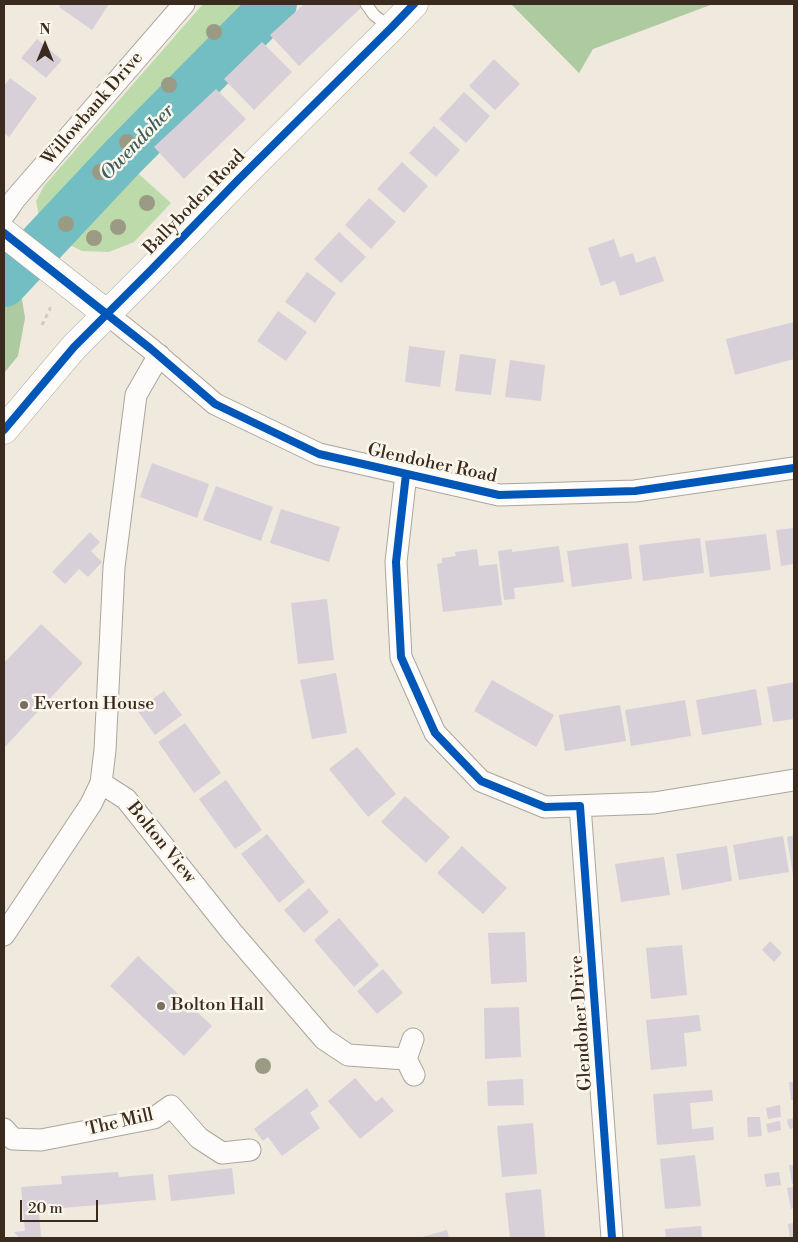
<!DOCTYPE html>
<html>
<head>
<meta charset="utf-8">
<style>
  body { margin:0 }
  #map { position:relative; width:798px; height:1242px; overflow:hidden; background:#efe9de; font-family:"Libre Bodoni",serif }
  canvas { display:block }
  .frame { position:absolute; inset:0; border:5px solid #3b2a1e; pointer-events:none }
  .north { position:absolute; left:20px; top:20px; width:50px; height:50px; -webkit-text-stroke:4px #fbf7ec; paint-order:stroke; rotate:0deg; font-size:14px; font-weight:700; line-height:20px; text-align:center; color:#3b2a1e }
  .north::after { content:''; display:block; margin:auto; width:18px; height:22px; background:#3b2a1e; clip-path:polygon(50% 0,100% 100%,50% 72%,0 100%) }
  .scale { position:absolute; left:20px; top:1200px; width:78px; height:22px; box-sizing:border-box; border:2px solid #3b2a1e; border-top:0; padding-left:6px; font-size:15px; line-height:18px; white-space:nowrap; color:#3b2a1e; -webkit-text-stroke:4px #fbf7ec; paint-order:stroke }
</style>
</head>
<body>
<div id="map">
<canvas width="798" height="1242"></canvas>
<div class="frame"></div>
<div class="north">N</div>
<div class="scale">20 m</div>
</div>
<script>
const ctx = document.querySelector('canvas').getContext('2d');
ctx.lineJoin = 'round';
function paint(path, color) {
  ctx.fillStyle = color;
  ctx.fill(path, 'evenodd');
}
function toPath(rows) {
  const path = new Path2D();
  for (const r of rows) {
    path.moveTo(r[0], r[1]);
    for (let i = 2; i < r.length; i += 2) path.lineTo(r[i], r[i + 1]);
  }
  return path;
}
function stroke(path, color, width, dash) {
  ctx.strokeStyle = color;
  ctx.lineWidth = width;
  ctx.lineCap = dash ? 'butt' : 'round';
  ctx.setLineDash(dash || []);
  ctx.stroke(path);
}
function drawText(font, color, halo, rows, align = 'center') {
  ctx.font = font + ' "Libre Bodoni",serif';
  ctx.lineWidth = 5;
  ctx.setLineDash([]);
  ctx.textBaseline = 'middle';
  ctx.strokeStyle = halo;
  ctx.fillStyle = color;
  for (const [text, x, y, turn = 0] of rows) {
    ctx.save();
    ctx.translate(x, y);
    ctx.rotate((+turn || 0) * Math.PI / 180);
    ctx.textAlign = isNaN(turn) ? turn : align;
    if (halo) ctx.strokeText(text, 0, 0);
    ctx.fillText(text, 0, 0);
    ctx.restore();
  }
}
const green = toPath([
  [203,4,274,4,121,158,171,203,134,242,109,252,82,251,66,243,49,229,39,216,36,201,44,186]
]);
const forest = toPath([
  [511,4,713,4,593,49,579,73],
  [4,269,20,287,25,318,18,356,4,373]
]);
const river = toPath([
  [4,284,122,158,274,4]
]);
const building = toPath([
  [61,4,109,4,92,30,59,7],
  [304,4,361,4,363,6,299,66,270,35],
  [37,39,62,60,46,78,21,58],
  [262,42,292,72,254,110,224,79],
  [494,59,520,84,495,110,469,86],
  [10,78,37,98,9,137,4,133,4,86],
  [216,89,246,119,184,179,154,147],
  [464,92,490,116,466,143,439,119],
  [434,126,460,150,436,177,409,153],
  [402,162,428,186,404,213,377,189],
  [369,198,396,222,371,249,345,225],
  [339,232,366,257,341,283,314,259],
  [614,239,620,257,633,253,636,263,655,256,664,281,620,296,615,281,601,286,588,248],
  [307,272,336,293,315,323,285,302],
  [278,311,307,332,286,361,257,341],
  [794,322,794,359,735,375,726,339],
  [409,346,445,351,440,387,405,382],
  [460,354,496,359,491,395,455,391],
  [510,360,545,365,541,401,505,397],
  [152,463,209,484,197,518,140,497],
  [216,486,273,507,261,541,203,520],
  [281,509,340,527,329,562,270,543],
  [794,528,794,564,781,566,776,530],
  [90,532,100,542,91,551,102,562,88,577,79,569,65,584,52,572],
  [766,534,771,570,710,577,705,541],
  [700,538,704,573,643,581,639,545],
  [628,543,632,579,572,587,567,551],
  [559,546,564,582,514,588,515,599,504,600,498,551,512,549,512,552],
  [477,549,479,566,497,564,502,605,443,612,437,564,442,563,442,558,456,556,455,552],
  [327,599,334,660,298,664,291,603],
  [41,624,83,663,4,748,4,663],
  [336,673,347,733,312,739,300,680],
  [492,680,554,715,536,747,474,711],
  [794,682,794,719,773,722,767,687],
  [756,689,762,725,702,735,696,700],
  [164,691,182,715,155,735,137,710],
  [685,700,691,736,631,746,625,710],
  [620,705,626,741,565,751,559,715],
  [185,723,221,773,194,793,158,742],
  [357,747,396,794,368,817,329,769],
  [226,780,262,830,235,849,199,799],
  [405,796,450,837,426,863,381,822],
  [267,834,305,882,279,903,241,854],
  [794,835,794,875,793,875,787,837],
  [783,836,789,872,739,880,733,845],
  [462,846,507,888,483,914,437,873],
  [727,846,732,881,682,890,676,854],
  [664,857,670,895,621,902,615,864],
  [309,888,329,912,304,933,284,910],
  [339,918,379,965,354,987,314,940],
  [525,932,527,982,491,984,488,933],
  [770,941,782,953,774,962,762,950],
  [682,945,687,995,651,999,646,948],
  [138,956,212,1026,184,1056,110,986],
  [383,969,403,993,377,1014,357,991],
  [519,1007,521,1057,485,1059,484,1008],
  [699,1015,701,1031,684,1033,687,1066,651,1070,646,1020],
  [355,1078,376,1102,382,1097,394,1111,360,1139,328,1101],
  [523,1079,524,1105,488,1106,487,1081],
  [789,1082,794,1082,794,1100,791,1100],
  [307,1088,319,1106,310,1113,320,1128,282,1156,268,1137,263,1141,254,1129],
  [712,1090,713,1101,690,1103,692,1129,713,1127,714,1140,657,1145,653,1094],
  [780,1105,781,1117,768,1119,766,1108],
  [747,1117,760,1117,762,1136,748,1137],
  [794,1118,794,1128,790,1129,787,1122,788,1119],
  [780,1121,781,1130,768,1133,766,1124],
  [533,1123,537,1174,502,1177,497,1126],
  [695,1155,701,1206,665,1209,660,1159],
  [789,1165,794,1165,794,1183,792,1184],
  [232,1168,235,1194,171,1201,168,1175],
  [118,1172,119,1177,153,1174,156,1200,39,1210,41,1238,19,1238,14,1232,25,1231,21,1187,62,1184,61,1176],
  [779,1172,781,1185,766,1187,764,1174],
  [794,1187,794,1208,791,1209,787,1188],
  [541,1189,545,1238,510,1238,505,1193],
  [794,1223,794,1237,790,1238,788,1224],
  [701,1226,702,1238,666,1238,665,1229],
  [447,1230,449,1238,419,1238]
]);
const path = toPath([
  [42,325,50,309,49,303]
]);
const lane = toPath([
  [366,4,374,15,391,28]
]);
const street = toPath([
  [4,215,15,199,184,4],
  [107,314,151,349,215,404,319,454,499,495,635,491,794,468],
  [406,474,396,562,401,657,435,733,481,781,545,807,654,803,794,780],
  [101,783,126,799,231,931,324,1039,348,1055,406,1059],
  [580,806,612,1238],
  [4,935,91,804,101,783,105,750,114,567,136,395,159,355],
  [413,1039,406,1059,414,1075],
  [4,1129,13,1139,41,1140,154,1118,171,1106,199,1138,222,1153,250,1150]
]);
const secondary = toPath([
  [4,233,107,314],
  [4,430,74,347,151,270,238,180,391,28,414,4]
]);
const cycleway = toPath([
  [4,233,151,349,215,404,319,454,499,495,635,491,794,468],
  [4,430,74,347,151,270,238,180,391,28,414,4],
  [406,474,396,562,401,657,435,733,481,781,545,807,580,806,612,1238]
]);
const trees = [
  [214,32],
  [169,85],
  [127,142],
  [100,172],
  [147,203],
  [66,224],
  [118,227],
  [94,238],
  [263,1066]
];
const markers = [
  [24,705,5,"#7a6d61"],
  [161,1006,5,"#7a6d61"]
];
const streetNames = [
  ["Willowbank Drive",93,109,-49],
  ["Ballyboden Road",195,203,-46],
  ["Glendoher Road",432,464,12],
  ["Bolton View",161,843,51],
  ["Glendoher Drive",582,1023,-94],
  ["The Mill",120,1123,-13]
];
const poiNames = [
  ["Everton House",34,705],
  ["Bolton Hall",171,1006]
];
const waterNames = [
  ["Owendoher",138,143,-46]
];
paint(green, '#bddaab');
paint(forest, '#adcaa1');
stroke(river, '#72bec3', 46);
paint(building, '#d8d0d9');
stroke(lane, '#aba59d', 13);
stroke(street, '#aba59d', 23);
stroke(secondary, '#aba59d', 29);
stroke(path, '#cdcac7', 3, [4, 4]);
stroke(lane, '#fdfcfa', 11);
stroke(street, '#fdfcfa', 21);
stroke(secondary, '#fdfcfa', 28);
stroke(cycleway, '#0057b8', 8);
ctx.fillStyle = '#9b9b85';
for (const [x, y] of trees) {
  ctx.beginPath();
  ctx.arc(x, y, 8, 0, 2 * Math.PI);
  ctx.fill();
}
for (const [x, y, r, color] of markers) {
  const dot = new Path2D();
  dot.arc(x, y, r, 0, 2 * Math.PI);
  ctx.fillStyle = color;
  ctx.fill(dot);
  stroke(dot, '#fbf7ec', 2);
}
drawText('18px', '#3b2a1e', '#fbf7ec', streetNames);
drawText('18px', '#3b2a1e', '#fbf7ec', poiNames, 'left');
drawText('italic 19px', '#3b5e5c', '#fbf7ec', waterNames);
</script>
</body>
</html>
